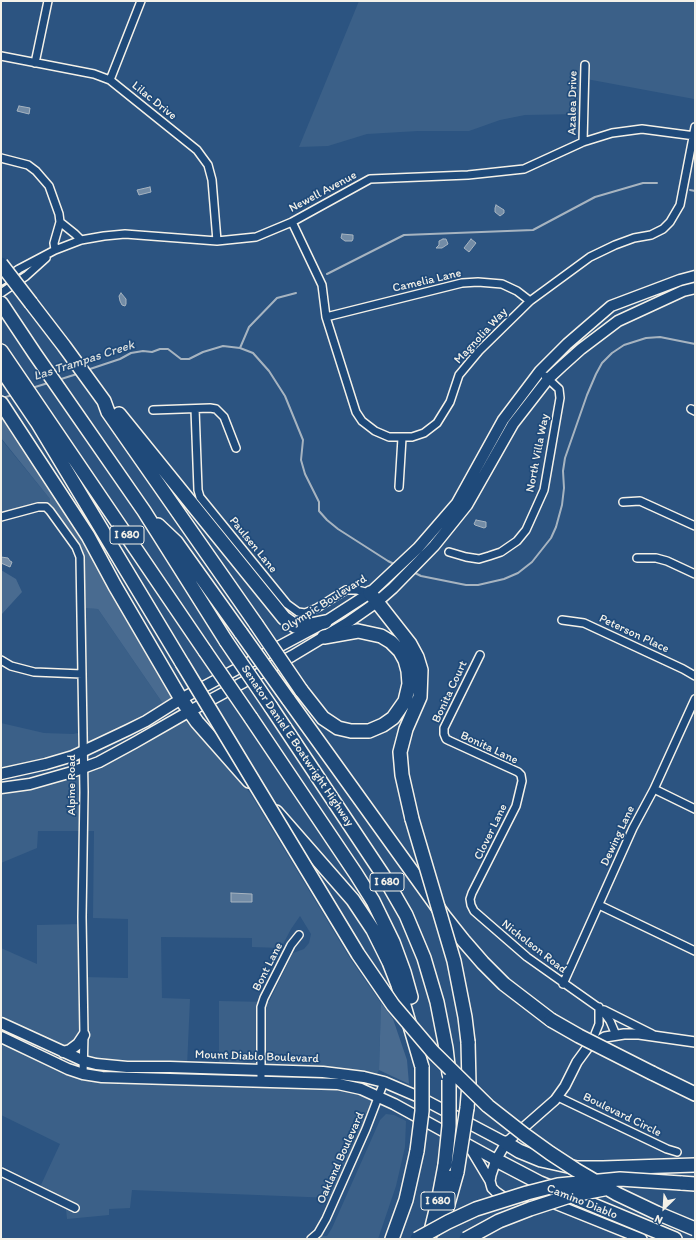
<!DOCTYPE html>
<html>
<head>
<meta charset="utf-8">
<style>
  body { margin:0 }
  #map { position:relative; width:696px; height:1240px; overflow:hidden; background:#2c5481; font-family:Itim,sans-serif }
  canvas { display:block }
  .frame { position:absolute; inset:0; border:2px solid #f4f1e8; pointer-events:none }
  .north { position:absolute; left:644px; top:1188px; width:40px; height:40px; -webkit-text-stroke:3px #1f4a7a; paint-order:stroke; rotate:205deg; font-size:11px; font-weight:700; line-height:16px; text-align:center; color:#f4f1e8 }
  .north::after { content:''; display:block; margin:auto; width:14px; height:18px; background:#f4f1e8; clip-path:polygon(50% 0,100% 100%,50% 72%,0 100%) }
</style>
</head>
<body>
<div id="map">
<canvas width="696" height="1240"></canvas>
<div class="frame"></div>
<div class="north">N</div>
</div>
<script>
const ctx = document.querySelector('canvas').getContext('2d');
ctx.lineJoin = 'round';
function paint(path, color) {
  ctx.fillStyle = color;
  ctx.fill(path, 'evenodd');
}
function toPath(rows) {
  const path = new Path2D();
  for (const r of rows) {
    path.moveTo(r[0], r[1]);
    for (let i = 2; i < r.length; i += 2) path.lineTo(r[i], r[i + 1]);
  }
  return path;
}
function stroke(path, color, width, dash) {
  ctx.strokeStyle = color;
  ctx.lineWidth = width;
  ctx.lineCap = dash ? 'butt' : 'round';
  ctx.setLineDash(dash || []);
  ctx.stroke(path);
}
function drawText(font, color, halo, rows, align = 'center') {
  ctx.font = font + ' Itim,sans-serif';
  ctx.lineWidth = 3.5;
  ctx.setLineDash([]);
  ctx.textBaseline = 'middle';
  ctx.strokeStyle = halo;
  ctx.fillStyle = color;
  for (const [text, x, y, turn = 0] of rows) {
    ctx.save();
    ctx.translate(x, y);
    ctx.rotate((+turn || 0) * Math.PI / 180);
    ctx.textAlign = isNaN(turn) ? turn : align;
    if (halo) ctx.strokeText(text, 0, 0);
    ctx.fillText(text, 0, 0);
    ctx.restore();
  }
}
const built = toPath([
  [359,1,695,1,694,99,581,78,579,114,525,115,500,120,469,131,418,131,367,134,328,146,299,147],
  [1,439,50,499,50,511,46,507,1,517],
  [81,608,98,609,166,708,83,751,1,774,1,723,44,733,73,734,83,732],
  [183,714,196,731,250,793,351,960,381,1003,379,1070,374,1079,219,1069,219,1001,269,1002,293,953,304,949,309,943,311,934,300,916,291,929,281,948,252,947,252,938,161,937,162,998,190,999,187,1067,84,1061,84,1036,70,1050,1,1023,1,948,37,964,37,925,83,924,83,977,128,978,128,919,93,918,94,831,38,831,37,848,1,863,1,788,72,772],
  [1,1037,83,1074,338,1084,379,1097,332,1198,132,1190,130,1208,109,1209,109,1215,67,1219,65,1198,40,1187,60,1144,1,1115],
  [386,1114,394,1115,406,1121,405,1147,396,1186,378,1239,311,1239,315,1236,327,1236,332,1228,380,1120]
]);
const green = toPath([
  [1,403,181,699,166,708,98,609,81,608,80,557,50,511,50,499,1,438],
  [1,570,16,579,22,592,1,615],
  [381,1003,393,1019,407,1060,409,1084,379,1070]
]);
const water = toPath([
  [19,106,30,108,29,114,17,111,19,106],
  [150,187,151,192,139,195,137,190,150,187],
  [496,205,504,210,504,213,500,216,495,212,495,208,496,205],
  [342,234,353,235,353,239,352,241,345,241,341,238,342,234],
  [443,239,446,239,448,244,442,248,436,248,439,245,439,241,443,239],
  [471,239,476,243,469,252,464,248,471,239],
  [121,293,126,299,126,304,125,306,122,305,120,301,119,296,121,293],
  [476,520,486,522,486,527,484,528,475,525,474,524,476,520],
  [1,557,8,558,10,561,12,562,10,567,1,563,1,557],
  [231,893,252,894,252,902,231,902,231,893]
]);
const stream = toPath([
  [690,190,695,191],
  [327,274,404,235,533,230,595,197,643,183,657,183],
  [240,348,249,327,277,298,296,293],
  [87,370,120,359,131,353,143,351,152,352,160,349,168,349,181,359,189,359,203,352,223,346,240,348,253,353,269,371,285,396,303,440,301,460,305,474,319,502,319,511,327,520,338,529,388,561,396,565],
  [58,380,77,374],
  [32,388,48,383],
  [3,398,12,395],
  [413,572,421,576,466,585,478,585,504,579,518,573,532,562,551,538,556,527,562,505,564,488,563,471,565,458,587,395,596,374,602,363,612,353,624,345,646,338,660,337,695,344]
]);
const minor = toPath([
  [1,56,94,74,110,80,197,150,208,165,212,180,217,241],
  [35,63,48,1],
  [110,80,141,1],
  [583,142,585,65],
  [1,158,28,165,36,171,49,186,59,214,60,222,54,243,55,250],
  [60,222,75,234,81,240],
  [292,222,322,285,326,317,356,412,362,421,375,431,389,437,412,437,424,433,437,423,450,402,459,375,479,351,530,301,590,257,615,245,634,238,651,235,663,229,670,222,680,205,695,127],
  [1,281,19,269,55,250,81,240,104,236,125,234,217,241,256,237,292,222,370,179,468,175,524,169,583,142,612,133,642,129,695,136],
  [1,293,26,276,46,258],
  [326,317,462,283,478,282,502,284,517,291,530,301],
  [195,409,198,490,200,497,287,604,298,612,305,613,317,608,346,590,357,590,370,593],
  [691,409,695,411],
  [153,410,210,408,216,409,224,417,236,448],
  [399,487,402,438],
  [623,502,640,501,695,526],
  [1,517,38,507,46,507,50,511,76,547,80,557,84,792,82,917,84,1035,83,1074],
  [449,552,466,557,479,559,489,556,501,552,517,541,526,530,544,490,560,398,559,389,545,376],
  [637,558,656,558,667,561,695,574],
  [562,620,584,623,683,669,695,676],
  [480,655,444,728,444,734,446,739,450,741,518,772,521,775,522,781,516,806,472,893,470,899,471,905,474,911,527,957,602,1010,610,1021,616,1035],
  [1,660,11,666,34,672,82,674],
  [654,789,695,809],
  [599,905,695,951],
  [563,984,633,828,654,789,695,699],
  [604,1010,652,1034],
  [591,1044,599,1024,599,1007],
  [261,1082,261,1007,264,998,291,945,299,935],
  [558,1097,667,1149,677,1152],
  [1,1172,75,1208],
  [311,1239,318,1233,326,1219,366,1129,384,1082]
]);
const tertiary = toPath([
  [469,1146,490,1181],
  [525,1196,540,1198,642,1239],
  [512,1198,503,1197,496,1192,492,1188,490,1181,491,1175,496,1160,506,1143,555,1100,565,1086,577,1062,588,1047,605,1037,624,1034,639,1034,695,1042]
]);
const secondary = toPath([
  [1,774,46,764,73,756,128,730,146,721,181,699,325,622,370,593,418,548,457,503,503,420,540,371,567,344,611,306,680,280,695,276],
  [1,788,30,784,72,772,99,762,134,743,190,711,292,656,347,623,377,602,393,588,434,546,467,505,513,424,548,379,562,366,581,349,618,321,683,291,695,288],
  [1,1023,84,1061,96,1064,127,1067,170,1067,323,1072,364,1077,384,1082,419,1097,506,1143],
  [1,1037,68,1069,83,1074,102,1077,338,1084,361,1089,394,1104,496,1160],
  [63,1052,70,1050,78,1044,84,1035]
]);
const motorway = toPath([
  [1,303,35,354,144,511,226,641],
  [31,303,64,346,104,401,108,412,256,624],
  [1,351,205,651],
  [1,369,37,422,182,663],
  [1,403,88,536,115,586,181,699,197,722,249,781],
  [119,414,284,618,295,626,301,627,325,622],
  [158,525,176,542,241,633],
  [370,593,410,644,417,657,421,670,420,697,406,729,400,752,402,775,412,819],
  [301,690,323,718,338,728,351,731,369,731,383,725,393,718,405,701,409,684,408,671,405,660,400,651,391,642,381,636,358,631,324,637],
  [288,699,444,916,463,940,483,963,504,984,551,1020],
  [271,707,383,875,406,915,424,958,437,1002,446,1048,449,1074],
  [251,718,356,874,373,901,393,942,404,972,411,997],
  [276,812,353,900,373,930,389,962,398,985,422,1067],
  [652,1073,695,1094],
  [467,1108,469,1084,468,1042],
  [506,1143,519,1151,541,1160,577,1168,603,1168,695,1165],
  [496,1160,540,1183,675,1239],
  [681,1183,695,1184],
  [435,1229,446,1211,457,1172],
  [392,1239,406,1200,417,1151],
  [429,1239,438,1202,445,1165]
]);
const motorwayBridge = toPath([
  [1,264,31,303],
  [256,624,301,690],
  [241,633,288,699],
  [226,641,271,707],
  [205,651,251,718],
  [182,663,358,954,393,1005,433,1052,488,1106,525,1135,550,1153,576,1170,617,1194,657,1213,695,1229],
  [412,819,454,961,465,1017,468,1042],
  [551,1020,579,1036,652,1073],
  [417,1151,422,1111,422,1067],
  [445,1165,449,1126,449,1080],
  [457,1172,467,1108],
  [417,1239,448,1222,476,1209,527,1193,558,1185,620,1179,681,1183],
  [466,1239,499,1221,530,1209,573,1195,609,1188]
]);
const shields = [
  [127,535,34],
  [387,882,34],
  [438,1201,34]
];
const shieldNames = [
  ["I 680",127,535],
  ["I 680",387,882],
  ["I 680",438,1201]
];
const streetNames = [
  ["Lilac Drive",154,101,39],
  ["Azalea Drive",573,103,-89],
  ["Newell Avenue",323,192,-28],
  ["Camelia Lane",427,281,-13],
  ["Magnolia Way",481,336,-47],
  ["North Villa Way",538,453,-79],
  ["Paulsen Lane",253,545,51],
  ["Olympic Boulevard",324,604,-32],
  ["Peterson Place",634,634,25],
  ["Bonita Court",450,692,-65],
  ["Senator Daniel E Boatwright Highway",297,746,56],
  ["Bonita Lane",489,748,25],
  ["Alpine Road",72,785,-90],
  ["Clover Lane",491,832,-64],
  ["Dewing Lane",618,836,-65],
  ["Nicholson Road",534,947,38],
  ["Bont Lane",268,967,-63],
  ["Mount Diablo Boulevard",257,1057,2],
  ["Boulevard Circle",622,1115,26],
  ["Oakland Boulevard",341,1158,-66],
  ["Camino Diablo",582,1202,22]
];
const waterNames = [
  ["Las Trampas Creek",84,361,-18]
];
paint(built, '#3b6088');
paint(green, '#496b90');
paint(water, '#738ca6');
stroke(water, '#a7b4c0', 1);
stroke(stream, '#a7b4c0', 2);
stroke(minor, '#f4f1e8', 10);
stroke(tertiary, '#f4f1e8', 12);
stroke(secondary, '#f4f1e8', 13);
stroke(motorway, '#f4f1e8', 16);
stroke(minor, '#1f4a7a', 7);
stroke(tertiary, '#1f4a7a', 9);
stroke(secondary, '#1f4a7a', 10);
stroke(motorway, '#1f4a7a', 13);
stroke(motorwayBridge, '#f4f1e8', 16, []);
stroke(motorwayBridge, '#1f4a7a', 13);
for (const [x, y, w] of shields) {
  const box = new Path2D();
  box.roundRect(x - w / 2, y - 9, w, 18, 3);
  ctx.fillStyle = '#1f4a7a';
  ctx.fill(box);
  stroke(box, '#f4f1e8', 1);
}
drawText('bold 11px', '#f4f1e8', null, shieldNames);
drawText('12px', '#f4f1e8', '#1f4a7a', streetNames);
drawText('italic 13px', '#dadddb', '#1f4a7a', waterNames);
</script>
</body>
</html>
